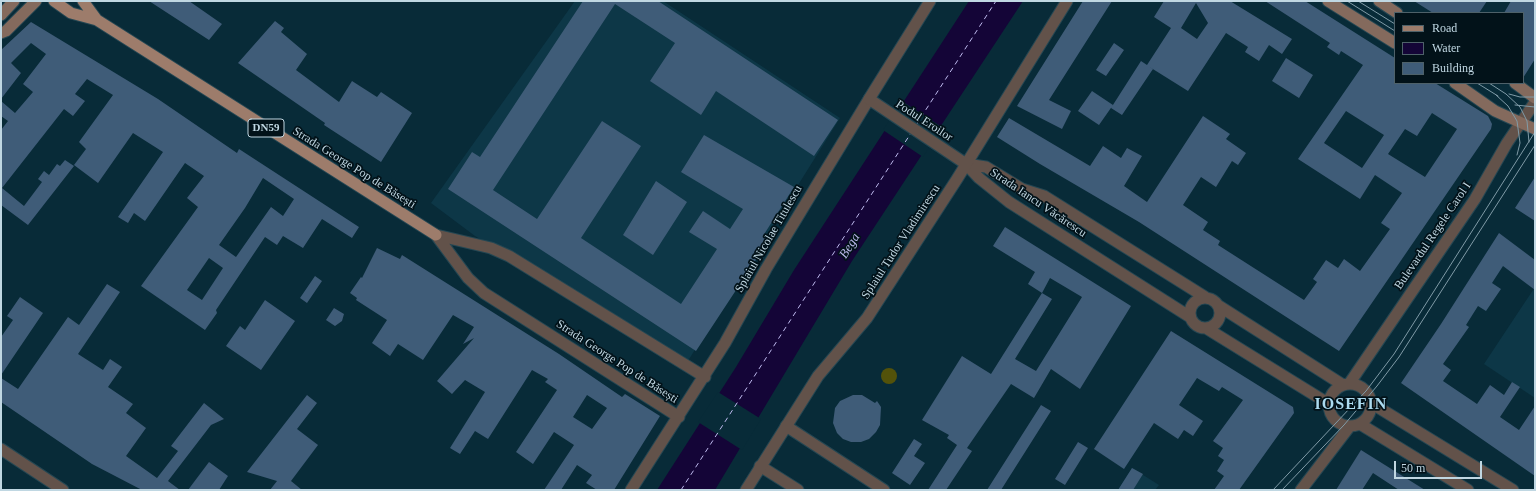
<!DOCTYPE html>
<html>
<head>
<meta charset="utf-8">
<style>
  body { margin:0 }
  #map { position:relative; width:1536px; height:491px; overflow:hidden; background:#082b38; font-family:Georgia,serif }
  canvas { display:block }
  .frame { position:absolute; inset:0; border:2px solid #c0d7e2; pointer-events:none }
  .legend { position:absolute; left:1394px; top:12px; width:130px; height:72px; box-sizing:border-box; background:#021219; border:1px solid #4e6169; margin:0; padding:5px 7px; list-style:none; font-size:12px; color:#c0d7e2 }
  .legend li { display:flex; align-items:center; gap:8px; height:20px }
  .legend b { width:20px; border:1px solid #4e6169 }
  .scale { position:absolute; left:1394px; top:461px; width:88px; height:18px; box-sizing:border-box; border:2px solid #c0d7e2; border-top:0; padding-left:5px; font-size:12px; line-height:14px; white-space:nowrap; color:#c0d7e2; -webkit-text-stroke:3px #021219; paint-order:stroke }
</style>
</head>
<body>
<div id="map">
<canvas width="1536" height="491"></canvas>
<div class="frame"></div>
<ul class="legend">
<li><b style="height:5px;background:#9d7c6b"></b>Road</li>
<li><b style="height:11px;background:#140537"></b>Water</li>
<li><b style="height:11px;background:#3f5c78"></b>Building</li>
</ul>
<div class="scale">50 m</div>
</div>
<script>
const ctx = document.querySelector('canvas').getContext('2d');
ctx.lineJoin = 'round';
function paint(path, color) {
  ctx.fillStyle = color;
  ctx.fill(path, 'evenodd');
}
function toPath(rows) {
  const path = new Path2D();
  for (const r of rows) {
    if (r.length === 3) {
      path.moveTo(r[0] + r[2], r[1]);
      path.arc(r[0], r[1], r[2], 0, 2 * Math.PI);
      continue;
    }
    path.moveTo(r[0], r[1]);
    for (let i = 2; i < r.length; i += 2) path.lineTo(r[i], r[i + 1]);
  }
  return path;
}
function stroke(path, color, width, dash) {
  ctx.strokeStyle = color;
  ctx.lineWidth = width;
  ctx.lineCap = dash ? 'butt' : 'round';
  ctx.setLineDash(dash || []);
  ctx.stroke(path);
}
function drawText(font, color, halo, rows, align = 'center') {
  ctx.font = font + ' Georgia,serif';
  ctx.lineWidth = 3.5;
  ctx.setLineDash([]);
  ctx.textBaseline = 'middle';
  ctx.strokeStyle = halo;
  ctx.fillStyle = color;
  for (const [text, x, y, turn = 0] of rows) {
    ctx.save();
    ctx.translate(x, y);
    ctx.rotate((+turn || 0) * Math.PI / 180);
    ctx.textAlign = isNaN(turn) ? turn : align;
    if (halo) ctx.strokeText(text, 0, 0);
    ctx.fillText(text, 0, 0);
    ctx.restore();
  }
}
const built = toPath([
  [575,1,663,1,840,118,686,364,475,236,431,203],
  [1535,287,1535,398,1484,364],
  [1132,468,1159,485,1155,490,1118,490]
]);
const green = toPath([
  [889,376,8]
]);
const water = toPath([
  [969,1,1023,1,852,261,715,490,657,490,736,367,794,270]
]);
const pier = toPath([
  [902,101,942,127,923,157,883,130],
  [718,392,761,419,742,450,698,422]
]);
const ferry = toPath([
  [916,125,996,1],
  [681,490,911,133]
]);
const building = toPath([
  [149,1,189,1,222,24,209,40],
  [583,1,658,1,838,120,814,156,716,91,701,115,650,81,675,43,615,4,493,190,537,219,602,121,641,146,581,238,681,304,717,249,689,232,703,211,730,229,743,209,681,172,704,135,794,187,763,236,769,240,696,351,448,189,472,152,480,157],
  [1083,1,1112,1,1049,100,1071,111,1062,129,1017,106],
  [1164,1,1230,1,1292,39,1282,54,1269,45,1259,61,1245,52,1248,47,1226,33,1188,91,1148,66,1153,69,1122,115,1111,108,1141,61,1147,65,1171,28,1154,17],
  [1196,3,1208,23,1197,39,1181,28],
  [1265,1,1305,1,1395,58,1395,83,1435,83,1488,116,1492,124,1491,129,1339,351,1139,222,1040,164,997,137,1009,118,1090,166,1103,146,1121,158,1127,148,1142,156,1124,186,1147,202,1203,116,1230,134,1226,139,1246,153,1238,165,1232,161,1216,187,1201,177,1183,205,1208,222,1203,230,1220,241,1218,245,1304,300,1317,282,1313,279,1326,260,1338,268,1344,259,1360,271,1390,229,1381,223,1402,193,1375,175,1360,199,1298,159,1363,65,1341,51,1339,55,1327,47,1330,43],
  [1346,111,1384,135,1362,168,1324,143],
  [1432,113,1457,129,1425,177,1388,154,1405,129,1417,136],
  [1414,1,1487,1,1479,13,1433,13],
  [1511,1,1535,1,1535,59,1523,78,1523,13,1504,13],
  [275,21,284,28,281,32,307,54,296,70,339,102,352,81,377,97,381,92,412,113,381,162,324,125,325,123,238,63],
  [31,22,158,99,237,153,239,149,359,227,352,238,322,219,303,248,283,236,277,245,265,237,216,310,217,313,205,330,141,286,198,207,187,198,204,176,185,163,145,221,134,213,128,223,118,217,163,152,133,133,98,183,74,165,86,149,79,142,113,95,87,79,75,94,85,101,73,116,64,109,2,188,24,206,42,182,38,179,44,171,49,175,57,164,60,166,65,160,74,166,28,225,1,205,1,130,8,121,1,116,1,101,15,113,33,92,23,84,46,54,31,43,11,63,21,73,1,99,1,50],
  [263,178,294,199,283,216,271,207,236,257,219,245,245,208],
  [209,258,223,268,202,300,187,290],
  [1114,43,1124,50,1106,76,1096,70],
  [1286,58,1313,75,1299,98,1272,81],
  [1092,91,1113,105,1099,125,1078,111],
  [1535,177,1535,221,1515,208],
  [656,181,687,202,653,255,623,235],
  [1005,227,1131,306,1080,389,1051,369,1034,398,1011,384,967,448,972,451,946,490,928,490,957,445,947,438,949,435,922,420,962,356,991,374,1042,293,1028,284,1035,272,993,246],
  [1050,278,1082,297,1036,371,1015,359,1052,299,1042,293],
  [1499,233,1535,260,1535,290,1503,266,1492,283,1501,289,1486,311,1478,306,1466,325,1469,327,1443,364,1451,370,1443,381,1477,404,1490,385,1504,395,1512,382,1520,387,1500,417,1519,430,1535,406,1535,476,1401,383,1441,324],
  [377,248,400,259,402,255,559,354,622,397,625,394,660,416,614,490,597,490,586,483,592,475,577,465,561,490,544,490,574,445,554,432,533,464,516,452,557,390,545,382,548,379,532,370,488,439,475,431,460,454,450,448,485,392,465,380,452,394,437,381,474,338,463,344,474,327,453,315,423,360,398,344,390,356,372,343,387,320,356,300,357,298,350,293,361,277,362,278],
  [587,395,607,408,592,429,573,417],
  [315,276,322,281,307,303,300,298],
  [107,284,120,292,78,354,103,370,110,359,122,367,108,387,133,404,126,413,146,428,126,456,157,478,178,451,171,446,204,403,224,419,211,425,168,481,180,490,142,490,92,464,1,402,1,378,18,389,68,317,79,325],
  [20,297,43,313,1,375,1,337,13,320,7,316],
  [265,300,295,321,261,370,226,346,240,326,245,330],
  [334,308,344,314,342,321,335,326,326,320],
  [1171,331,1293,407,1294,413,1239,490,1214,490,1224,476,1217,471,1224,460,1218,456,1223,448,1213,441,1243,400,1222,387,1219,391,1197,378,1179,405,1203,421,1193,436,1184,430,1178,439,1154,423,1124,469,1094,449],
  [307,395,317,403,297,429,318,445,291,481,302,490,270,490,277,481,247,472],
  [853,395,862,395,875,403,877,401,881,407,880,425,876,432,869,439,861,442,851,442,843,439,837,433,833,423,835,408,840,401],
  [1041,405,1051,411,1001,490,987,490],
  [914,439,922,444,914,456,925,463,910,485,892,473],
  [1078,442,1088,448,1065,485,1055,479],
  [1361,450,1425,490,1399,490,1373,473,1362,490,1336,490],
  [209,462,228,476,219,490,188,490],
  [1132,468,1143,474,1133,490,1118,490]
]);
const minor = toPath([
  [966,164,986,167,1022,189,1044,196,1205,297],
  [966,164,979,178,1009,202,1190,317],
  [436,235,468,278,484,293,679,417],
  [436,235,491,248,509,256,705,377],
  [1205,313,15],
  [1219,306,1343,385],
  [1206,328,1329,404],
  [1350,405,21],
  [1349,384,1475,199,1507,143,1535,102],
  [1371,403,1513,490],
  [1360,424,1468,490],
  [786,426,884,490],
  [1,449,63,490],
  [760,466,798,490],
  [631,490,725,343,766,269,869,99],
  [1301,490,1350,426]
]);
const tertiary = toPath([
  [930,1,869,99,966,164],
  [746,490,818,376,867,318,957,179,1067,1]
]);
const secondary = toPath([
  [1328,1,1395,43],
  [1379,1,1397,13],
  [1,15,14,1],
  [1,33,6,31,36,1],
  [1455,83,1495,111,1535,129],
  [1515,83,1535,98]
]);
const primary = toPath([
  [54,1,71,13,97,20,436,235],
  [83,1,97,20]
]);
const tram = toPath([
  [1347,1,1395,31],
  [1358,1,1395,24],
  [1477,83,1498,96],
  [1489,83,1506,94,1520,107,1527,121,1529,142],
  [1509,94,1520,97,1535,97],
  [1496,95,1508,106,1517,121,1520,143,1517,155],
  [1515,105,1535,107],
  [1273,490,1366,391,1394,354,1535,132],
  [1282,490,1344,425,1377,386,1399,357,1535,145]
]);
const shields = [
  [266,128,36]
];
const shieldNames = [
  ["DN59",266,128]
];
const streetNames = [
  ["Podul Eroilor",924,121,33],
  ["Strada George Pop de Băsești",354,168,32],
  ["Strada Iancu Văcărescu",1038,203,34],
  ["Bulevardul Regele Carol I",1433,236,-56],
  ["Splaiul Nicolae Titulescu",769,239,-60],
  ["Splaiul Tudor Vladimirescu",901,242,-57],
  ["Strada George Pop de Băsești",617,362,33]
];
const waterNames = [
  ["Bega",850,246,-58]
];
const districtNames = [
  ["IOSEFIN",1351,405]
];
paint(built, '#0d3747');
paint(green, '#53520a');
paint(water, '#140537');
paint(pier, '#082b38');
stroke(ferry, '#bebaee', 1, [5, 4]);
paint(building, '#3f5c78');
stroke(minor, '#254753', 13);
stroke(tertiary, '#254753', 13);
stroke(secondary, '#254753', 13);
stroke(primary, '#254753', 13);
stroke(minor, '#62524a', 11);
stroke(tertiary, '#62524a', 11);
stroke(secondary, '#846a5d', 11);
stroke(primary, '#9d7c6b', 11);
stroke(tram, '#809ba7', 1);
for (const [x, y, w] of shields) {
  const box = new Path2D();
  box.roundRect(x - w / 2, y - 9, w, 18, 3);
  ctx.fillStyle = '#021219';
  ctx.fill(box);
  stroke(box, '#c0d7e2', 1);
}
drawText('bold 11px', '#c0d7e2', null, shieldNames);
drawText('12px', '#c0d7e2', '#021219', streetNames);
drawText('italic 13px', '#bebaee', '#021219', waterNames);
ctx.letterSpacing = '1px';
drawText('bold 16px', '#acdbf0', '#021219', districtNames);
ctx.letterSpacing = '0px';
</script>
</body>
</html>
